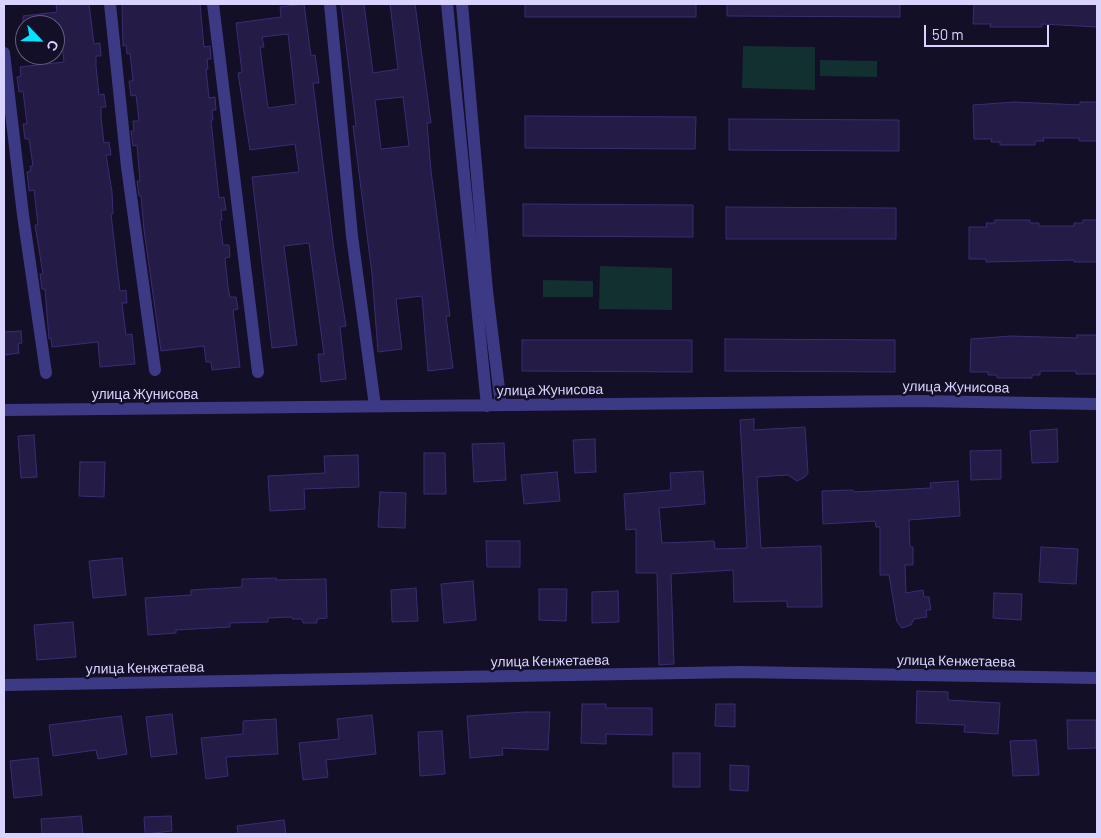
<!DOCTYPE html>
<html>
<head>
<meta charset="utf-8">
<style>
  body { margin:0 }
  #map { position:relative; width:1101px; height:838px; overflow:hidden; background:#130f26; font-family:Barlow,sans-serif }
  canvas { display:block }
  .frame { position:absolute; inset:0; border:5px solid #d9d4ff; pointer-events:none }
  .north { position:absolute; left:15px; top:15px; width:50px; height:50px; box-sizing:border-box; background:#130f26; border:1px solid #625e7d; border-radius:50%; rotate:114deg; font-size:14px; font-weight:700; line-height:20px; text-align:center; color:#d9d4ff }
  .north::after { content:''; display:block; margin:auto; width:18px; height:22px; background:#00e5ff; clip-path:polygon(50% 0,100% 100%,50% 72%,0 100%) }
  .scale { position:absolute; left:924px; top:25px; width:125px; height:22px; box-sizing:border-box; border:2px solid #d9d4ff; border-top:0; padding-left:6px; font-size:15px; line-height:18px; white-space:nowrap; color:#d9d4ff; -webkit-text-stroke:4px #130f26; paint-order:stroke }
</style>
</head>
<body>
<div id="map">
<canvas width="1101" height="838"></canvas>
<div class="frame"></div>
<div class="north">С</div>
<div class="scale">50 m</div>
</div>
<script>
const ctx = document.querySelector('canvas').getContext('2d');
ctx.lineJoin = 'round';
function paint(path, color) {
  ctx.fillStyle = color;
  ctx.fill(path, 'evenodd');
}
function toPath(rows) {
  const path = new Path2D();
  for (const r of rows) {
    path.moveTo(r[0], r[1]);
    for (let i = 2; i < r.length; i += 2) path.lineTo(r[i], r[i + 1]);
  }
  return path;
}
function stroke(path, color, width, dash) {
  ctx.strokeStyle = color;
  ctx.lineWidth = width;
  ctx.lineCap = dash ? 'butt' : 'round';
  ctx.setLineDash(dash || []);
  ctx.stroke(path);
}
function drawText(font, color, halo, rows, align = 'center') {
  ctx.font = font + ' Barlow,sans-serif';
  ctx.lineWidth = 5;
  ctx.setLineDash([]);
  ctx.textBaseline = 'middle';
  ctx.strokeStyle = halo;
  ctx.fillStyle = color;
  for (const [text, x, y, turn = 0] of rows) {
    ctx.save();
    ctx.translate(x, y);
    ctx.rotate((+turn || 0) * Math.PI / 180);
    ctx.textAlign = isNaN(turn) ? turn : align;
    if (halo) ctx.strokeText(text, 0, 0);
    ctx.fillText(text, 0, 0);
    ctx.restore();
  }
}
const green = toPath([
  [743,46,815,47,815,90,742,88],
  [820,60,877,61,877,77,820,76],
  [600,266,672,268,672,310,599,309],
  [543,280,593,281,593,297,543,297]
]);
const building = toPath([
  [56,4,89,4,94,44,100,43,101,56,96,56,96,66,99,95,104,94,106,107,101,107,101,117,104,143,109,142,111,155,106,155,112,192,113,214,111,214,117,266,120,291,126,290,127,303,122,303,126,335,132,334,135,364,100,367,98,342,52,347,51,338,49,339,45,289,42,289,40,274,43,274,35,225,38,225,34,190,29,191,27,172,31,171,30,166,33,166,29,139,25,139,23,124,27,124,23,91,19,92,17,77,21,76,20,67,64,62,60,25,23,25,23,16,57,12,56,4],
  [122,4,200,4,204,47,210,46,211,59,207,59,208,69,206,69,209,98,215,97,216,110,212,110,213,120,211,120,219,198,224,197,226,210,221,210,222,220,220,220,223,245,229,245,230,257,225,258,228,287,230,297,236,297,238,309,233,310,240,367,212,370,211,362,206,362,204,346,161,351,144,230,141,196,139,196,137,181,140,181,137,145,133,146,131,131,134,131,133,121,139,121,136,95,131,96,129,81,133,81,130,53,127,54,126,45,123,46,122,4],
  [304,4,311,56,315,55,319,83,313,83,334,250,346,326,340,327,346,379,321,382,318,354,324,354,309,243,284,246,297,345,272,348,252,177,299,172,295,144,250,150,238,73,242,72,236,23,281,17,280,7,304,4],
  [288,34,296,104,268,108,260,47,264,47,262,37,288,34],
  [341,4,364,4,373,73,398,69,390,4,415,4,431,123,427,123,431,171,450,316,446,316,453,368,428,371,422,296,396,299,402,349,378,352,372,274,353,126,356,126,341,4],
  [403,97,409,146,381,149,375,100,403,97],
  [525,4,696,4,696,17,525,17,525,4],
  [727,4,900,4,900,17,727,16,727,4],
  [974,4,1097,4,1097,27,1042,24,1042,27,990,27,991,24,973,24,974,4],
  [1015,102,1080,105,1080,102,1097,102,1097,141,1079,141,1079,138,1043,138,1044,141,1035,141,1035,145,1000,145,1000,142,991,142,992,139,974,139,973,105,1015,102],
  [525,116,696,117,695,149,525,148,525,116],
  [729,119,899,120,899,151,729,150,729,119],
  [523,204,693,205,693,237,523,236,523,204],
  [726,207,896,208,896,239,726,239,726,207],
  [995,220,1030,220,1030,223,1039,223,1039,226,1074,226,1074,223,1083,223,1083,220,1097,220,1097,262,1074,262,1074,260,986,262,986,259,969,259,969,227,987,227,986,223,995,223,995,220],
  [21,331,22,343,18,344,19,353,4,355,4,332,21,331],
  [1077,335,1097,335,1097,374,1076,374,1076,371,1040,371,1040,375,1032,375,1032,378,997,378,997,375,988,375,988,372,970,372,971,339,1011,336,1077,338,1077,335],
  [725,339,895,340,895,372,725,371,725,339],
  [522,340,692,340,692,372,522,371,522,340],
  [754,419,754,430,805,427,808,473,805,477,797,481,788,475,757,477,761,548,821,546,822,607,787,607,787,601,734,602,733,570,671,574,674,664,659,665,657,573,636,573,636,529,626,530,624,494,671,490,670,473,703,471,705,504,659,508,662,543,714,541,715,549,747,548,740,420,754,419],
  [1057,429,1058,462,1032,463,1030,431,1057,429],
  [34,435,37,477,21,478,18,436,34,435],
  [595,439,596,472,575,473,573,440,595,439],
  [504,443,506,480,474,482,472,444,504,443],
  [1001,450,1001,479,971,480,970,451,1001,450],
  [424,453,445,453,446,494,424,494,424,453],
  [358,455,359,487,304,489,305,509,270,511,268,476,325,473,324,456,358,455],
  [80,462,105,462,104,497,79,496,80,462],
  [557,472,560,501,524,504,521,475,557,472],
  [958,481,960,516,909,520,910,547,913,547,913,565,905,565,906,593,923,590,924,597,929,597,931,610,926,610,927,617,914,619,911,625,902,628,897,622,889,575,880,575,880,527,876,527,875,521,823,524,822,491,853,490,854,492,931,488,930,483,958,481],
  [380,492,406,493,405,528,378,527,380,492],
  [486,541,520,541,520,567,487,567,486,541],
  [1041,547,1078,549,1076,584,1039,582,1041,547],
  [122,558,126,595,93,598,89,561,122,558],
  [276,578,276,580,326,579,327,618,317,619,317,623,303,623,302,619,292,619,292,617,268,618,268,622,230,623,230,627,176,630,176,633,148,635,145,598,191,595,191,590,242,587,242,579,276,578],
  [473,581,476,620,444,623,441,584,473,581],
  [416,588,418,621,392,622,391,590,416,588],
  [539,589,567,589,566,621,539,620,539,589],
  [618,591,619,622,592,623,592,592,618,591],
  [994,593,1022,594,1021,620,993,618,994,593],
  [73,622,76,657,37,660,34,625,73,622],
  [917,691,948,692,948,700,1000,703,998,734,964,732,965,725,916,723,917,691],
  [582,704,606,704,606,708,652,708,652,735,606,734,606,744,581,743,582,704],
  [716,704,735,704,735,727,715,726,716,704],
  [525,712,550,712,548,750,502,748,503,755,470,758,467,716,525,712],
  [172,714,177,754,151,757,146,717,172,714],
  [372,715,376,754,326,760,328,777,303,780,299,743,339,739,337,719,372,715],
  [121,716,127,754,98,759,96,750,53,756,49,725,121,716],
  [276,719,278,754,226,757,228,776,206,779,201,738,243,734,243,721,276,719],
  [1067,720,1096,720,1096,748,1068,749,1067,720],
  [442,731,445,774,420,776,418,732,442,731],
  [1036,740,1039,775,1013,776,1010,741,1036,740],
  [673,753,700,753,700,787,673,787,673,753],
  [38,758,42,795,14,798,10,761,38,758],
  [730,765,749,766,748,791,730,790,730,765],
  [81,816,83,834,42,834,41,819,81,816],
  [171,816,172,831,145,834,144,817,171,816],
  [284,820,286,834,238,834,237,826,284,820]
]);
const minor = toPath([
  [110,4,127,167,155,370],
  [213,4,258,372],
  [330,4,352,236,375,406],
  [447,4,487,406],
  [462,4,487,291,501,405],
  [4,53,23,215,46,373],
  [4,410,917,401,1097,404],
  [4,685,740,672,1097,678]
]);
const streetNames = [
  ["улица Жунисова",956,387,1],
  ["улица Жунисова",550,390,-1],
  ["улица Жунисова",145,394],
  ["улица Кенжетаева",550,661,-1],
  ["улица Кенжетаева",956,661,1],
  ["улица Кенжетаева",145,668,-1]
];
paint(green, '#12302f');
paint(building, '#241b47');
stroke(building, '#3b2d73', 1);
stroke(minor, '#3d3a85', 12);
drawText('14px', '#d9d4ff', '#130f26', streetNames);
</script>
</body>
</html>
